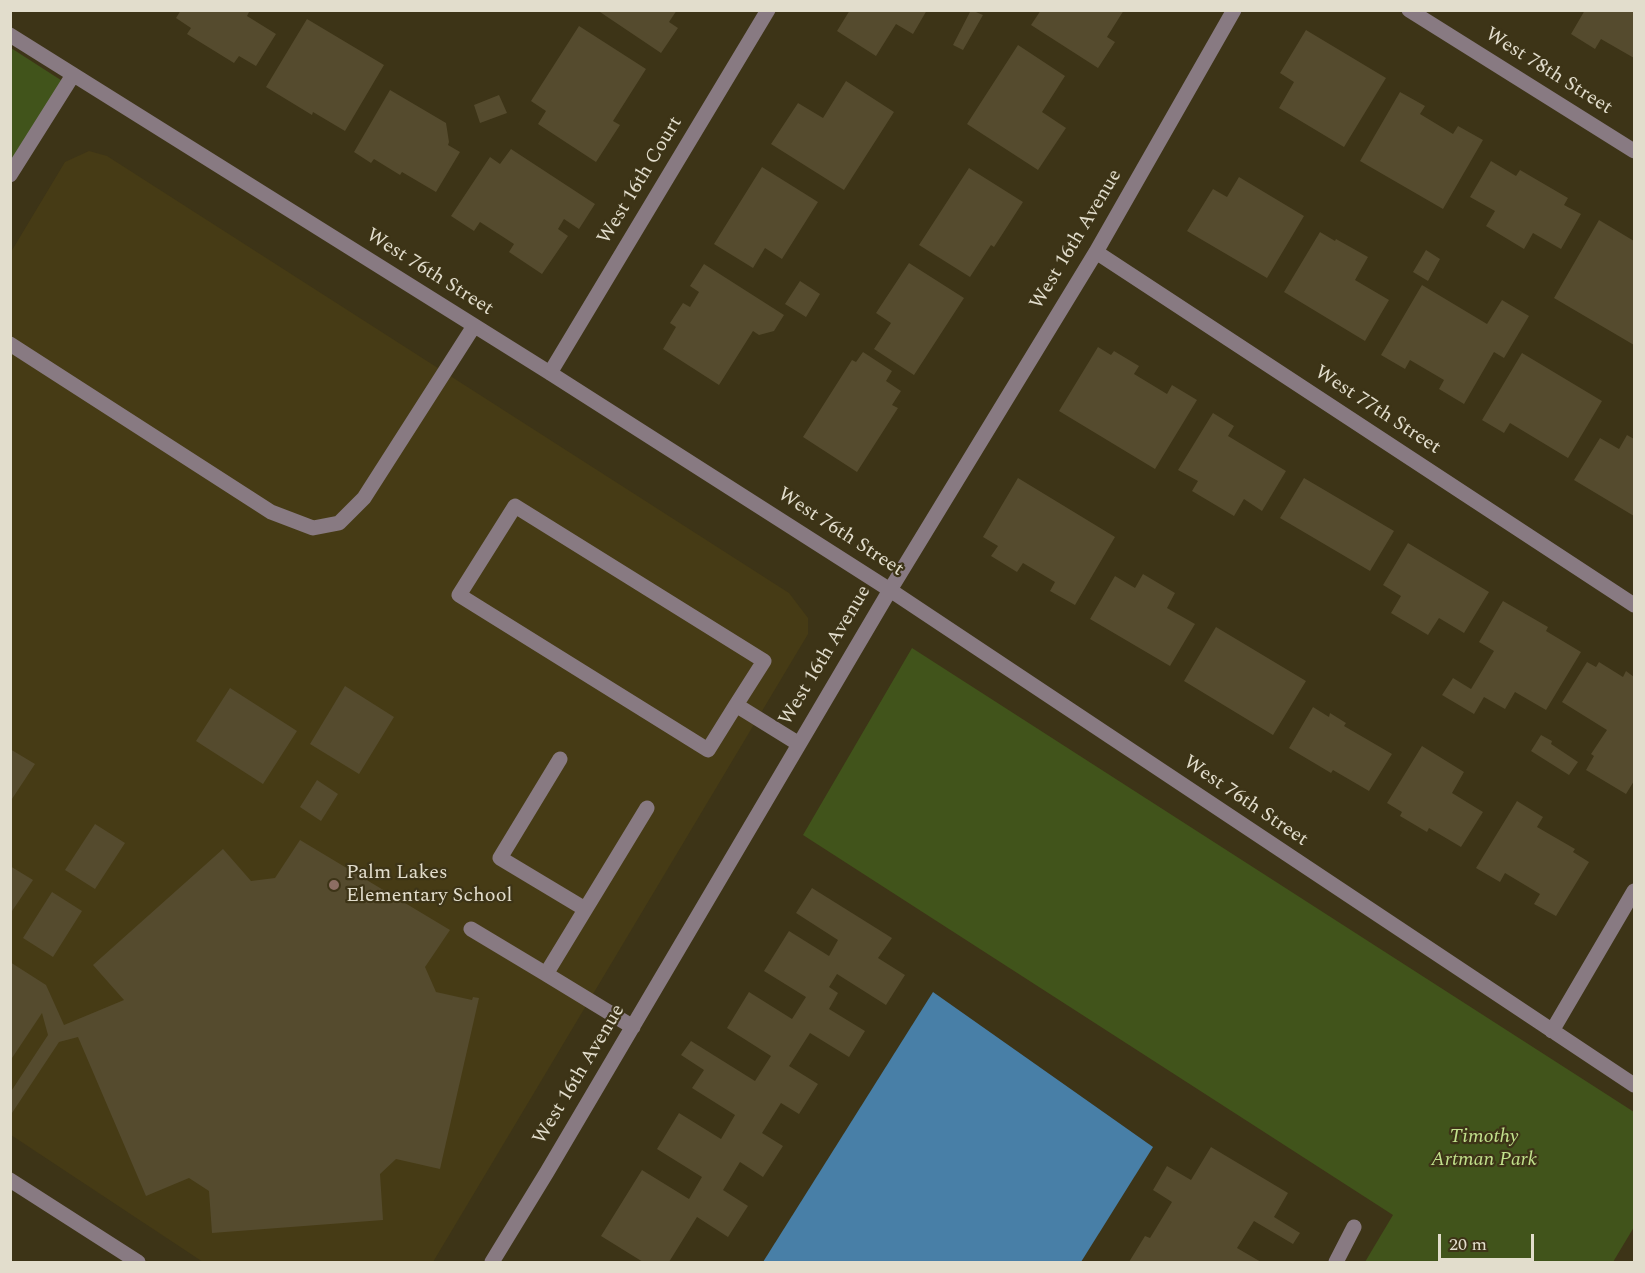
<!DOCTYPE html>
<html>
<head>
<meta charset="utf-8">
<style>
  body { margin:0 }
  #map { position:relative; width:1645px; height:1273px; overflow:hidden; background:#3d3417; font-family:Spectral,serif }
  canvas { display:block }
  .frame { position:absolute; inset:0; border:12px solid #e2ddcc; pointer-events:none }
  .scale { position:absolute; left:1438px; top:1234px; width:96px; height:27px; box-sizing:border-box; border:3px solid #e2ddcc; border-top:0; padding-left:8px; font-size:18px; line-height:21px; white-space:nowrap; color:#e2ddcc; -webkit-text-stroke:4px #3d3417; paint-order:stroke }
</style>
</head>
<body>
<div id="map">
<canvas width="1645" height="1273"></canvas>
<div class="frame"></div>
<div class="scale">20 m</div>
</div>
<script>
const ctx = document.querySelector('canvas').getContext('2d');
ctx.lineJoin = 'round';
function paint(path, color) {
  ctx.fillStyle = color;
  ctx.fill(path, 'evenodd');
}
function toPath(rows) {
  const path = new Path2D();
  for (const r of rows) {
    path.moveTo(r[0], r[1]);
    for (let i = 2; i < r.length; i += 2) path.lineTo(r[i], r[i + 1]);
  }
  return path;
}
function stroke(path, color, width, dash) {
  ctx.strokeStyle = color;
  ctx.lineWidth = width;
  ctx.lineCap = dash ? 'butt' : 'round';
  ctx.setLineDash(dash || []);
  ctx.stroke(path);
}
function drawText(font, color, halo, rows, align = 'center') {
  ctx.font = font + ' Spectral,serif';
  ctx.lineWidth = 4.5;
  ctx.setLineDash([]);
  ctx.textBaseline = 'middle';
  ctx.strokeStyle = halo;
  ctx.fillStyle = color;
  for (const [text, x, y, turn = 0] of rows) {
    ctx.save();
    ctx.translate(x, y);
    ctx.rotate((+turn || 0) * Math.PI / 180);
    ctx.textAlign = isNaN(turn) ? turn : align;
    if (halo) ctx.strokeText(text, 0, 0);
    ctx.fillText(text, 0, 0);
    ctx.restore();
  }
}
const built = toPath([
  [89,151,107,156,789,593,808,618,808,634,433,1262,203,1262,11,1135,11,252,65,162]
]);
const green = toPath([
  [11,48,67,84,11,175],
  [912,648,1634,1112,1634,1227,1613,1262,1365,1262,1393,1215,803,835]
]);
const water = toPath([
  [933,992,1153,1147,1081,1262,763,1262]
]);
const building = toPath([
  [181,10,250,10,247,16,276,34,256,66,239,56,234,63,187,34,191,28,176,18],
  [597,10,677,10,669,22,678,28,661,53],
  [850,10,927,10,913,34,896,24,876,56,837,31],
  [971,10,983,15,963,50,953,45],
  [1041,10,1124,10,1107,37,1115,42,1098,68,1031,25],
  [1585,10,1634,10,1634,58,1601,39,1595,49,1571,34],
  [307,19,384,65,345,131,313,112,312,115,266,87],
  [579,26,646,69,613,121,620,125,596,162,538,124,546,111,531,101],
  [1306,30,1386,78,1344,147,1279,108,1294,82,1280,73],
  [1018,45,1065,76,1042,112,1066,128,1038,170,967,124],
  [846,81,894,112,844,190,771,144,798,103,823,118],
  [390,90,446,123,449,142,448,145,460,152,436,192,402,172,400,175,374,159,371,163,354,152],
  [1400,92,1425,106,1420,114,1453,134,1458,126,1483,140,1443,209,1360,161],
  [499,95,507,113,480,123,474,105],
  [511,149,595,204,579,229,564,219,558,229,568,236,542,274,509,252,514,244,480,222,474,231,451,216,490,157,500,164],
  [1491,161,1516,176,1520,170,1568,198,1564,205,1581,214,1561,249,1533,233,1524,249,1486,226,1495,211,1470,197],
  [762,167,818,202,782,259,765,248,753,268,714,244],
  [969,168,1023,202,994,247,991,245,970,277,919,245],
  [1239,177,1304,216,1267,278,1187,231,1213,189,1227,197],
  [1599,220,1634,241,1634,345,1554,298],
  [1320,232,1335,241,1336,239,1368,257,1355,280,1389,300,1365,341,1284,292],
  [1426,250,1440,259,1428,281,1413,272],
  [909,263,964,298,914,375,874,349,891,323,876,313],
  [704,264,784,315,774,331,759,335,753,331,719,385,663,349,676,327,670,323,683,303,690,307,699,292,690,286],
  [800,281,820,294,806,317,785,304],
  [1422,285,1487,324,1502,300,1529,316,1504,358,1494,352,1464,404,1439,389,1444,380,1410,360,1405,369,1381,355],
  [1098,347,1111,355,1114,351,1139,366,1134,374,1167,394,1172,385,1197,400,1155,469,1059,411],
  [863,352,892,371,886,381,901,391,892,405,898,408,857,472,803,437,852,360,856,362],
  [1522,353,1602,401,1568,458,1510,423,1504,433,1482,420],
  [1213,413,1234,426,1228,436,1286,471,1262,511,1244,499,1234,516,1192,491,1198,481,1178,470],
  [1627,435,1634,439,1634,516,1574,480,1600,438,1619,449],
  [1018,478,1115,537,1075,605,1050,591,1055,582,1023,563,1017,572,991,556,998,546,983,537],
  [1304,478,1394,531,1370,571,1280,518],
  [1408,543,1489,592,1464,633,1439,618,1428,635,1391,613,1401,596,1383,585],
  [1143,574,1175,593,1167,608,1195,624,1170,666,1090,619,1115,576,1135,588],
  [1503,601,1548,627,1546,631,1581,652,1546,710,1515,692,1505,709,1484,697,1474,714,1442,695,1453,678,1471,689,1494,651,1479,642],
  [1216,627,1306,681,1273,735,1184,681],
  [1587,662,1596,667,1599,662,1623,677,1626,671,1634,677,1634,781,1626,794,1586,770,1594,756,1591,754,1607,730,1562,702],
  [345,686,394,717,359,774,310,744],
  [230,688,297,731,263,784,196,741],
  [1313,707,1329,717,1330,713,1346,723,1344,726,1392,754,1369,791,1333,770,1331,773,1289,748],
  [1541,735,1552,741,1551,744,1578,762,1569,775,1531,751],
  [1422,746,1464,772,1452,793,1483,812,1461,847,1429,828,1427,832,1400,816,1402,812,1387,803],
  [10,749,35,764,10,802],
  [317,780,338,794,321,821,300,807],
  [1517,801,1543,817,1537,827,1575,849,1573,852,1589,862,1556,916,1534,904,1540,894,1505,873,1500,882,1476,868],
  [95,824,125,843,95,889,65,870],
  [300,840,450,930,425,967,436,992,472,1000,473,997,479,998,440,1169,396,1159,380,1174,383,1220,212,1233,209,1191,189,1178,146,1196,78,1037,59,1042,10,1116,10,1093,48,1035,42,1013,10,1061,10,962,46,985,64,1025,124,1000,93,965,223,849,251,881,275,878],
  [10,866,33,880,10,914],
  [812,888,892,938,878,958,905,975,886,1005,837,974,829,987,838,993,829,1009,865,1031,849,1057,810,1033,789,1066,818,1084,799,1114,781,1103,762,1133,783,1146,763,1177,740,1162,723,1190,748,1206,728,1237,697,1217,669,1262,643,1262,601,1236,642,1170,689,1199,702,1177,657,1149,679,1113,721,1139,735,1115,692,1088,704,1070,681,1055,691,1041,755,1081,771,1056,727,1028,749,992,792,1019,806,997,764,971,789,931,829,956,838,940,796,913],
  [52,892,82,911,53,957,23,938],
  [1211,1147,1288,1193,1274,1217,1300,1233,1293,1244,1254,1221,1237,1248,1261,1262,1129,1262,1145,1236,1150,1238,1172,1202,1153,1190,1167,1166,1191,1180]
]);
const minor = toPath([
  [1409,10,1634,151],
  [10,35,550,373,890,590,1634,1085],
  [10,175,73,75],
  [1096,252,1634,605],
  [10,344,271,512,313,528,339,523,364,498,474,326],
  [550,373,768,10],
  [736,705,708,750,459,595,515,506,764,661,736,705,799,744],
  [560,759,500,858,585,909],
  [471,929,546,974],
  [633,1027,546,974,647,808],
  [1552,1031,1634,891],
  [10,1180,138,1262],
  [492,1262,547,1172,890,590,1096,252,1234,10],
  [1336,1262,1354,1227]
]);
const markers = [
  [334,885,6,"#8d6e63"]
];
const streetNames = [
  ["West 78th Street",1548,72,32],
  ["West 16th Court",641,181,-59],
  ["West 16th Avenue",1077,240,-59],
  ["West 76th Street",429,273,32],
  ["West 77th Street",1377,411,33],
  ["West 76th Street",840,533,33],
  ["West 16th Avenue",826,656,-59],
  ["West 76th Street",1245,802,34],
  ["West 16th Avenue",580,1075,-59]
];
const poiNames = [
  ["Palm Lakes",346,874],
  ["Elementary School",346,897]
];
const parkNames = [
  ["Timothy",1484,1138],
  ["Artman Park",1484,1161]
];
paint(built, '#463b15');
paint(green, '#41541b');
paint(water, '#487fa7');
paint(building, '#554b2e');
stroke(minor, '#887a82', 15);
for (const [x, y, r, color] of markers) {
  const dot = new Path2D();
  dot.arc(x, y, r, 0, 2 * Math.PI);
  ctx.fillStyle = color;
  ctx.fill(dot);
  stroke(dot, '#3d3417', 2);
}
drawText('20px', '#e2ddcc', '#3d3417', streetNames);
drawText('20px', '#e2ddcc', '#3d3417', poiNames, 'left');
drawText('italic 20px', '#c2e18c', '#3d3417', parkNames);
</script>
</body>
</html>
